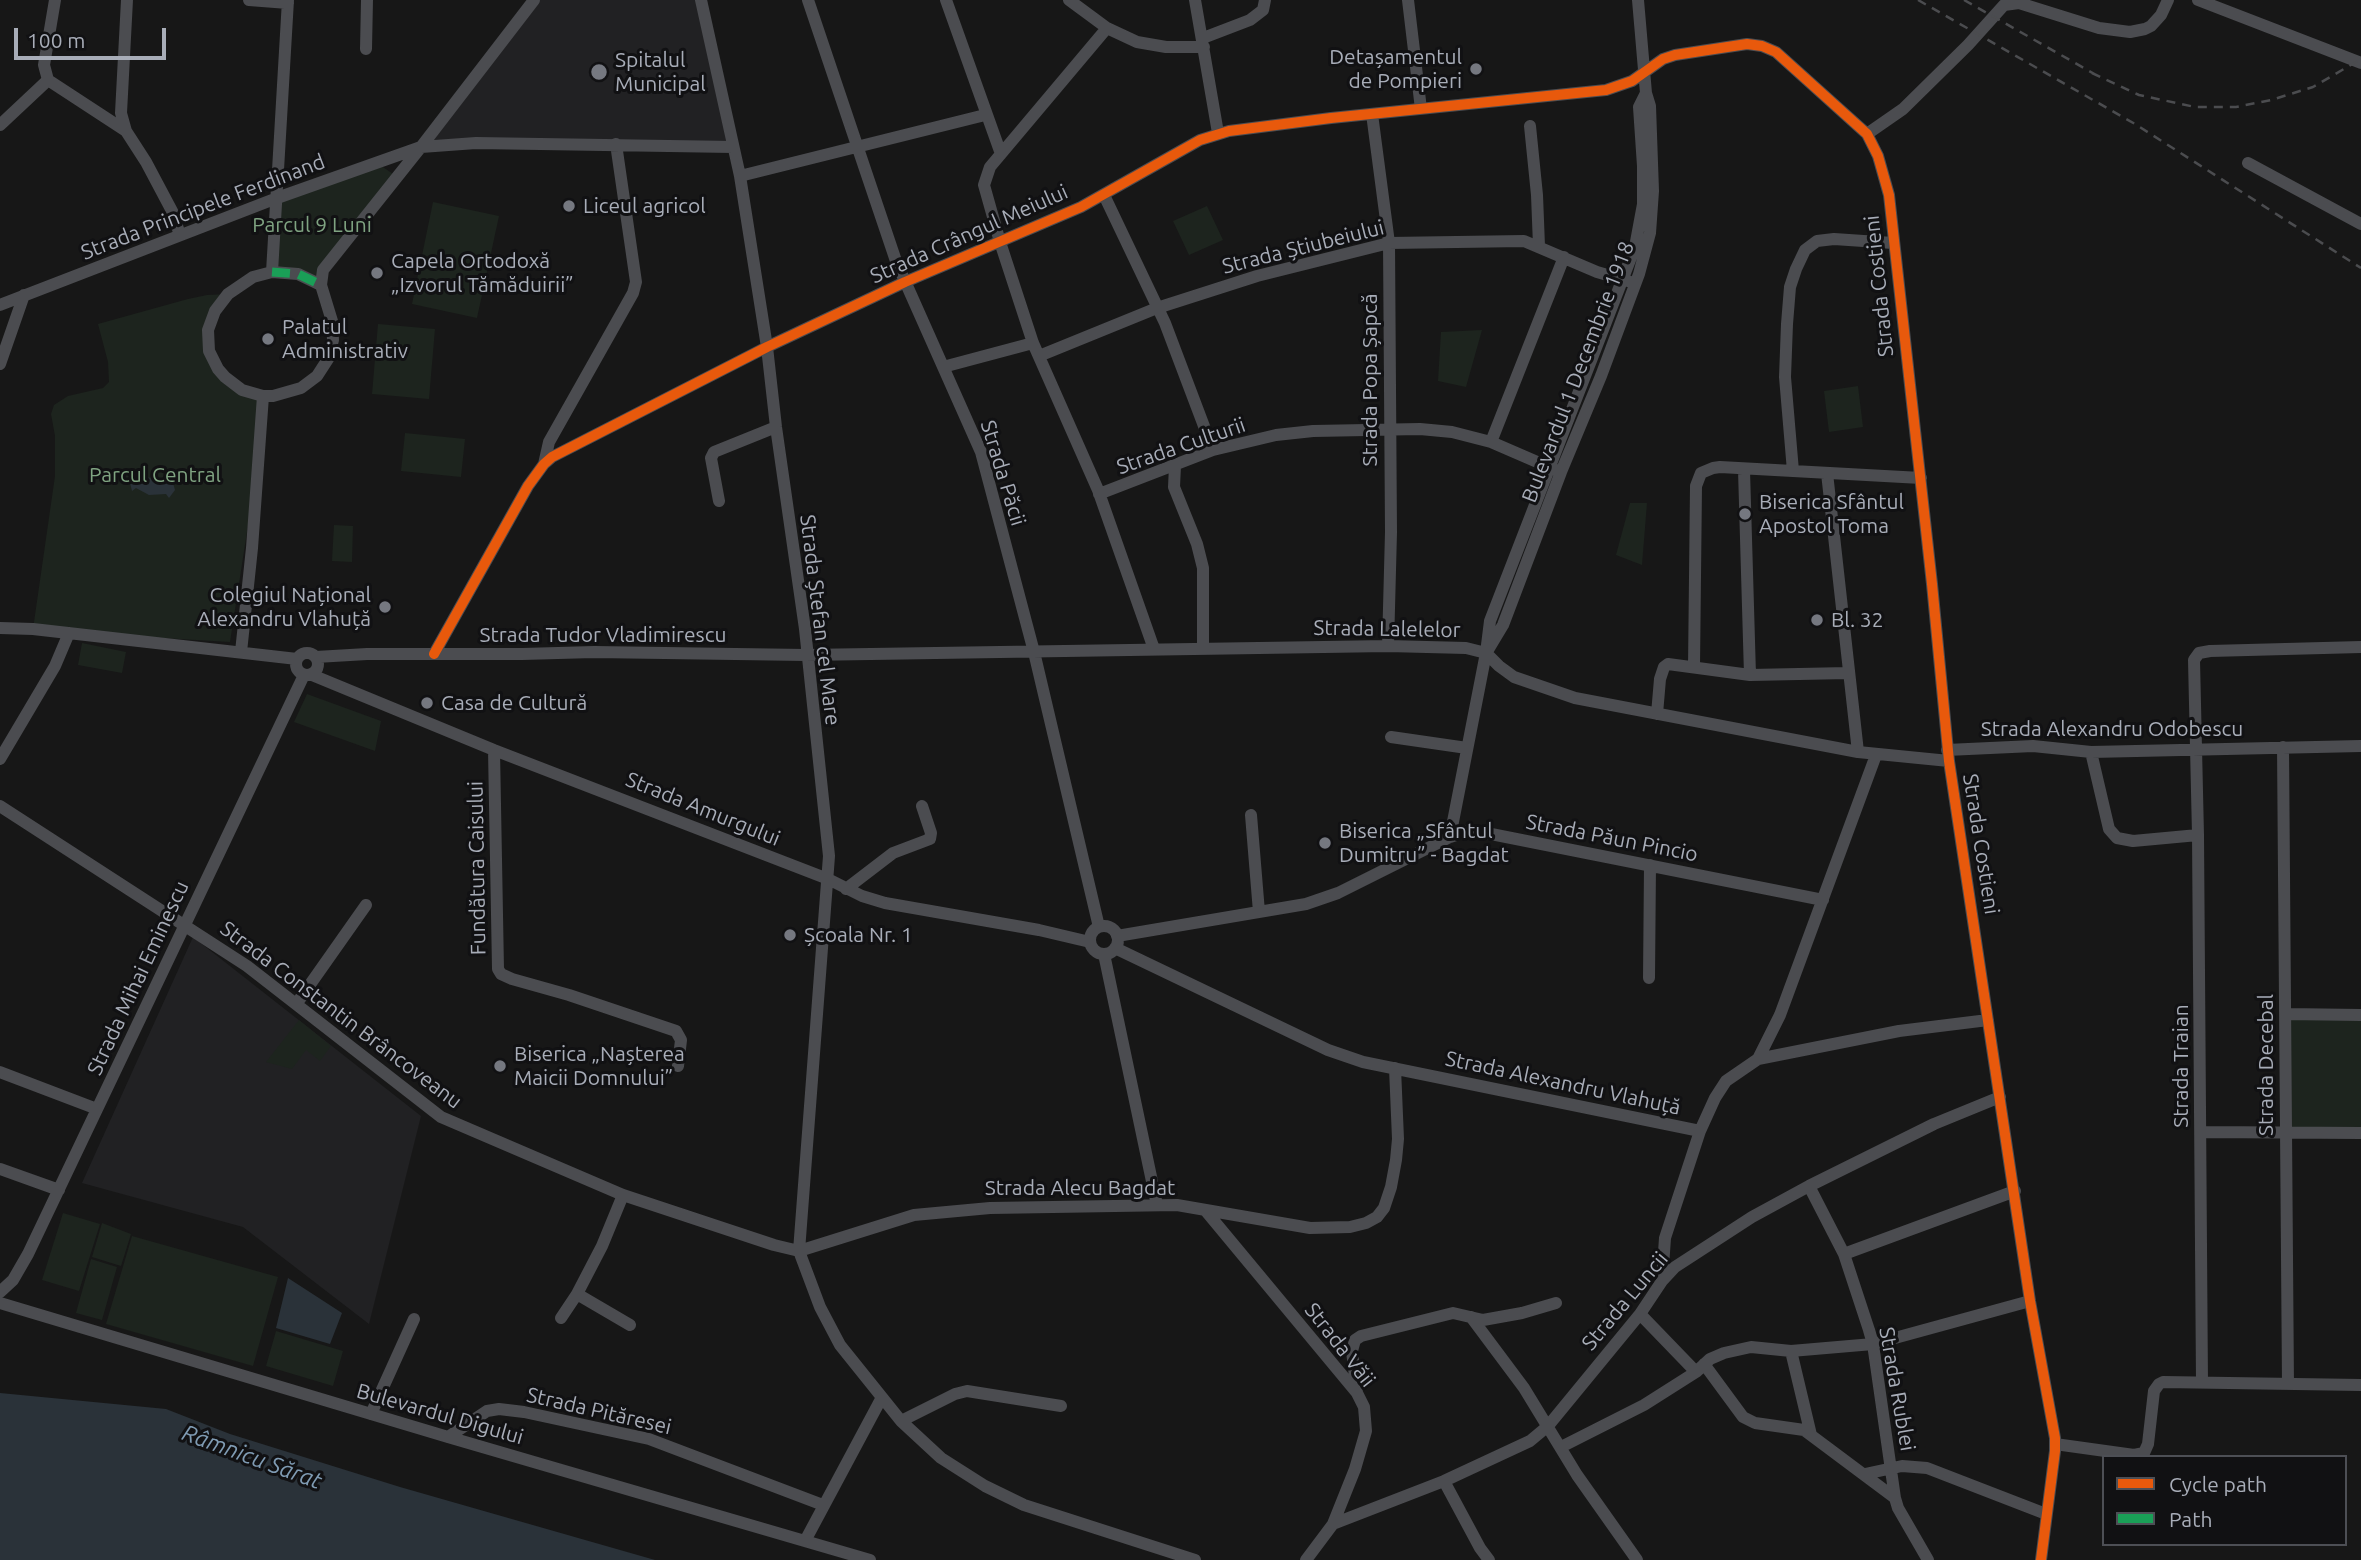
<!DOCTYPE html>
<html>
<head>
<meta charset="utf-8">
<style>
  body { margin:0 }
  #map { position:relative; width:2361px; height:1560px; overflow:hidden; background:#171717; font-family:Ubuntu,sans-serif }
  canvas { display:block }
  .legend { position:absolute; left:2102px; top:1455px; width:245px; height:91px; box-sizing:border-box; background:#111113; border:2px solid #4d4f55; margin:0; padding:9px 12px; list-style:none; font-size:21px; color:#a8adb8 }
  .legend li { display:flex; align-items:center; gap:14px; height:35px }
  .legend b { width:35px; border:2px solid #4d4f55 }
  .scale { position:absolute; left:14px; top:28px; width:152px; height:32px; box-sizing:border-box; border:4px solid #a8adb8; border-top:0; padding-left:9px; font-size:21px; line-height:24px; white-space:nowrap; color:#a8adb8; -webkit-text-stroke:5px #111113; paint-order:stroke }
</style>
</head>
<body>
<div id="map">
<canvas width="2361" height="1560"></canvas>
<ul class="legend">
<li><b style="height:9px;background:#e8590c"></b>Cycle path</li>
<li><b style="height:9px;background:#1a9f57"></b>Path</li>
</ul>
<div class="scale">100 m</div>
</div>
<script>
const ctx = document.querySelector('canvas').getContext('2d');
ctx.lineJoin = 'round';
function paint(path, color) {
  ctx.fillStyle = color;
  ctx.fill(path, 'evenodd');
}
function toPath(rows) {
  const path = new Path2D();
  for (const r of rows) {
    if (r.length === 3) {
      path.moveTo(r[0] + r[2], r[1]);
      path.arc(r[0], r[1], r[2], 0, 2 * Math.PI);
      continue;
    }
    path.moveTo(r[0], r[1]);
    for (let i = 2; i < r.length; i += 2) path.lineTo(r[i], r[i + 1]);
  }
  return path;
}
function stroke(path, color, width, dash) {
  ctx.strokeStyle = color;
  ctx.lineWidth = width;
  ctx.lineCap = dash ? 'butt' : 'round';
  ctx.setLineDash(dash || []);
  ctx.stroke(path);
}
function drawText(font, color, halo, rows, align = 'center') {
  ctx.font = font + ' Ubuntu,sans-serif';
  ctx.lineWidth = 6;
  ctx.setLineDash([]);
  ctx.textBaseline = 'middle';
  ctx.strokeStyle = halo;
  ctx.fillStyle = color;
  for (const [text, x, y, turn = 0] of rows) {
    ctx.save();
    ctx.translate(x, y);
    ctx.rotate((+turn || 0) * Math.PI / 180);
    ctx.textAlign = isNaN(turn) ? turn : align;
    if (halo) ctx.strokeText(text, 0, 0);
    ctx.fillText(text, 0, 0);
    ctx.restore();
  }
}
const built = toPath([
  [534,0,707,0,733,147,421,147],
  [193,937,421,1116,369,1324,243,1227,82,1183]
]);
const green = toPath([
  [377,163,396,176,320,278,272,272,277,198],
  [433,202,499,216,477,318,412,304],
  [1207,206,1223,240,1189,255,1173,221],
  [228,294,208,330,218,369,263,396,261,441,230,642,78,633,33,629,55,476,55,436,51,414,54,405,68,396,103,388,109,382,108,362,98,324,188,299,207,295],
  [378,324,435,329,429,399,372,394],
  [1482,330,1466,387,1438,381,1441,332],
  [1858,386,1863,427,1829,432,1824,391],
  [405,433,465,439,461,477,401,471],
  [1630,503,1647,503,1642,565,1616,555],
  [334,525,353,526,352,562,332,561],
  [82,643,126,652,122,673,78,665],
  [307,694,381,721,375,751,294,722],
  [2287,1016,2361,1017,2361,1133,2288,1130],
  [299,1020,331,1046,320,1061,306,1050,292,1069,266,1062],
  [63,1213,100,1224,79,1291,42,1280],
  [102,1223,131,1234,121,1266,92,1257],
  [132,1236,278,1277,253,1366,106,1324],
  [91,1259,117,1267,102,1320,76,1313],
  [276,1331,343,1351,333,1386,266,1366]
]);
const water = toPath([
  [135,475,138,479,154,477,168,484,173,483,175,490,169,498,166,494,149,495,136,488,132,491,130,483],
  [288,1278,342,1313,330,1344,276,1328],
  [0,1393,166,1409,230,1434,400,1487,655,1560,0,1560]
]);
const minor = toPath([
  [127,0,121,113,126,131,146,162,172,211,180,235],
  [249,0,288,3],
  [701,0,740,176,767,347,776,427,805,629,829,856,799,1251,820,1307,840,1345,901,1421,941,1458,985,1486,1024,1505,1195,1560],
  [808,0,896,261,981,452,1034,652,1099,927],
  [946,0,1001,154],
  [1069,0,1107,28,1137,42,1166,47,1204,47],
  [1195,0,1218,133],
  [1408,0,1421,109],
  [2198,0,2361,63],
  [1107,28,990,167,984,185,1000,242,1033,343,1098,490,1154,649],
  [1203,38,1250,20,1263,10,1265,0],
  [366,49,367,0],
  [48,80,126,131],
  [1372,114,1389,243,1391,532,1388,646],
  [0,125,48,80,44,65,55,0],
  [1530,126,1537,195,1539,246],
  [1867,134,1903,109,1968,45,2004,5,2019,3,2099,28,2130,32,2145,29,2151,26,2161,15,2168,0],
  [2248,163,2361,224],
  [740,176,985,115],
  [1104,195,1165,323,1213,450],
  [272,272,288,0],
  [321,285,298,274,272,272,253,277,228,294,215,311,208,330,209,351,218,369,225,377,242,390,263,396,273,396,301,388,317,376,328,359,333,340,332,321,321,285,323,270,421,147,534,0],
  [0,305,277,198,421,147,476,143,733,147],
  [1039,356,1157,308,1257,276,1389,243,1524,241,1597,272,1628,281],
  [0,364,24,295],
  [943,367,1033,343],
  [1491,442,1564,257],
  [544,464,549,442,633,293,636,282,616,144],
  [1175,466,1174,487,1197,544,1203,568,1203,649],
  [1744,470,1750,675],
  [1793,471,1785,377,1787,324,1790,287,1796,269,1805,250,1817,241,1834,239,1893,243],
  [1827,473,1858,752],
  [1099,494,1213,450,1276,435,1313,431,1420,429,1452,432,1491,442,1558,471],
  [719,501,711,458,714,452,776,427],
  [0,628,33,629,297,659],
  [1488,650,1503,625,1561,472,1601,376,1639,274,1650,233,1653,191,1650,106,1646,93,1638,0],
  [241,652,252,548,263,396],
  [307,664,11],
  [434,654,528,486,544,464,552,457,767,347,905,282,1081,207,1200,140,1229,131,1331,118,1606,90,1632,81,1663,59,1675,55,1747,44,1762,46,1776,52,1867,134,1878,156,1889,195,1932,584,1949,761,2030,1301,2055,1438,2055,1451,2041,1560],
  [316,657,367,654,522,654,594,652,806,655,1388,646,1466,648,1486,653,1499,666,1514,677,1575,698,1858,752,1949,761],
  [1694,667,1696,486,1701,473,1713,468,1720,467,1921,478],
  [312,675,494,750,828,879,862,896,885,903,1039,930,1090,942],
  [1657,714,1660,679,1664,667,1668,664,1750,675,1848,673],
  [1391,737,1467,748],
  [2283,747,2288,1384],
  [494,750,498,969,501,974,512,979,569,995,676,1031,681,1040,678,1066],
  [1947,750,2033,746,2091,752,2361,746],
  [2091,752,2109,829,2117,838,2133,841,2198,835],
  [0,759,55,666,69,633],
  [0,806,247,966,441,1117,623,1195,774,1245,799,1251],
  [1251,815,1259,912],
  [1450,837,1486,653,1490,621,1635,247,1643,204,1643,166,1639,107,1646,93],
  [846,889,893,853,930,839,931,833,922,806],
  [1104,940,14],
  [1117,936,1306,904,1338,893,1450,837,1471,830,1823,900],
  [1115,948,1328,1050,1363,1062,1700,1131,1715,1098,1726,1081,1758,1059,1899,1031,1988,1020],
  [1104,954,1157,1205],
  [1649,978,1650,865],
  [297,1003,366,905],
  [2286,1014,2361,1015],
  [1758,1059,1780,1015,1876,755],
  [0,1072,97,1109],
  [2201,1132,2361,1133],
  [0,1169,59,1190],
  [1809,1186,1844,1254,1869,1330,1873,1344,1895,1498,1898,1508,1928,1560],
  [1205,1210,1357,1393,1364,1407,1366,1431,1355,1469,1333,1524,1306,1560],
  [799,1251,914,1215,990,1208,1177,1205,1310,1228,1350,1227,1366,1223,1377,1217,1384,1208,1391,1187,1396,1160,1398,1139,1395,1068],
  [1844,1254,2015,1191],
  [1662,1281,1665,1238,1700,1131],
  [0,1292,13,1280,28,1254,304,675],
  [577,1294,630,1325],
  [0,1303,448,1437,870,1560],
  [1640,1314,1696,1372],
  [1471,1317,1524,1388,1577,1475,1637,1560],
  [561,1318,577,1294,602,1246,623,1195],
  [1791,1351,1811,1435],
  [1704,1364,1743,1417,1755,1423,1804,1430,1895,1498],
  [2202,1382,2198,835,2194,660,2199,653,2210,651,2361,647],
  [1357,1393,1352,1351,1355,1340,1361,1336,1453,1313,1483,1320,1522,1313,1556,1303],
  [371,1414,414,1319],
  [901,1421,955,1394,967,1391,1061,1406],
  [448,1437,487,1411,499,1409,524,1412,649,1439,823,1505],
  [2055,1444,2134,1455,2144,1453,2148,1444,2154,1391,2159,1384,2163,1382,2361,1385],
  [1561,1447,1644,1405,1696,1372,1710,1359,1724,1353,1751,1347,1791,1351,1873,1344,2030,1301],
  [1865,1474,1902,1466,1927,1468,2046,1514],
  [1444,1481,1480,1548,1489,1560],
  [1333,1524,1444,1481,1530,1441,1548,1426,1640,1314,1662,1281,1675,1267,1752,1217,1809,1186,1934,1124,2000,1097],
  [805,1541,881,1399]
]);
const rail = toPath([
  [1918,0,2135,124,2361,268],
  [1964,0,2098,76],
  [2092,73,2139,95,2195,107,2236,107,2271,100,2313,87,2361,59]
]);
const quiet = toPath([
  [272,272,298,274,321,285]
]);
const cycleway = toPath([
  [434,654,528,486,544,464,552,457,767,347,905,282,1081,207,1200,140,1229,131,1331,118,1606,90,1632,81,1663,59,1675,55,1747,44,1762,46,1776,52,1867,134,1878,156,1889,195,1932,584,1949,761,2030,1301,2055,1438,2055,1451,2041,1560]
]);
const markers = [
  [1476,69,7,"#757880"],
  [599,72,9,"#757880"],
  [569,206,7,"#757880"],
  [377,273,7,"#757880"],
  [268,339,7,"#757880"],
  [1745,514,7,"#757880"],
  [385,607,7,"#757880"],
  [1817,620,7,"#757880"],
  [427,703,7,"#757880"],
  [1325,843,7,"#757880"],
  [790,935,7,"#757880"],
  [500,1066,7,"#757880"]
];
const poiNames = [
  ["Detașamentul",1462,57,"right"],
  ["de Pompieri",1462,81,"right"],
  ["Spitalul",615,60],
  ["Municipal",615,84],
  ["Liceul agricol",583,206],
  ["Capela Ortodoxă",391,261],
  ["„Izvorul Tămăduirii”",391,285],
  ["Palatul",282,327],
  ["Administrativ",282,351],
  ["Biserica Sfântul",1759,502],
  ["Apostol Toma",1759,526],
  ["Colegiul Național",371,595,"right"],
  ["Alexandru Vlahuță",371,619,"right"],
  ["Bl. 32",1831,620],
  ["Casa de Cultură",441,703],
  ["Biserica „Sfântul",1339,831],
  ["Dumitru” - Bagdat",1339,855],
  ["Școala Nr. 1",804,935],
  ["Biserica „Nașterea",514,1054],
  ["Maicii Domnului”",514,1078]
];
const streetNames = [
  ["Strada Principele Ferdinand",203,207,-21],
  ["Strada Crângul Meiului",969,234,-24],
  ["Strada Știubeiului",1303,247,-14],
  ["Strada Costieni",1879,286,-96],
  ["Bulevardul 1 Decembrie 1918",1578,372,-69],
  ["Strada Popa Șapcă",1370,380,-90],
  ["Strada Culturii",1181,446,-19],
  ["Strada Păcii",1003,473,73],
  ["Strada Ștefan cel Mare",820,620,83],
  ["Strada Lalelelor",1387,629,1],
  ["Strada Tudor Vladimirescu",603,635],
  ["Strada Alexandru Odobescu",2112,729],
  ["Strada Amurgului",703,809,22],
  ["Strada Păun Pincio",1612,838,11],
  ["Strada Costieni",1981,844,81],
  ["Fundătura Caisului",477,868,-91],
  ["Strada Mihai Eminescu",138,978,-65],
  ["Strada Constantin Brâncoveanu",341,1015,37],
  ["Strada Decebal",2266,1065,-90],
  ["Strada Traian",2181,1066,-90],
  ["Strada Alexandru Vlahuță",1563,1083,12],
  ["Strada Alecu Bagdat",1080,1188],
  ["Strada Luncii",1625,1301,-50],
  ["Strada Văii",1340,1345,52],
  ["Strada Rublei",1897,1389,80],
  ["Strada Pităresei",599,1411,13],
  ["Bulevardul Digului",440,1414,16]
];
const parkNames = [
  ["Parcul 9 Luni",312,225],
  ["Parcul Central",155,475]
];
const waterNames = [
  ["Râmnicu Sărat",252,1457,20]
];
paint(built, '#212123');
paint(green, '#1d241e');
paint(water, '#2a3239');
stroke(minor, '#4b4c50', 12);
stroke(rail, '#4b4c4f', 2.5, [9, 7]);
stroke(quiet, '#1a9f57', 9, [18, 9]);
stroke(cycleway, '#e8590c', 10);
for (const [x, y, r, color] of markers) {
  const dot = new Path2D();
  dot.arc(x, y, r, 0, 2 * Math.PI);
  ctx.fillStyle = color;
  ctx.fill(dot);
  stroke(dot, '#111113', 2.5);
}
drawText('21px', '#a8adb8', '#111113', poiNames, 'left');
drawText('21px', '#a8adb8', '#111113', streetNames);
drawText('21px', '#7fa381', '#111113', parkNames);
drawText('italic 23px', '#7f9bb3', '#111113', waterNames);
</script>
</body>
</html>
